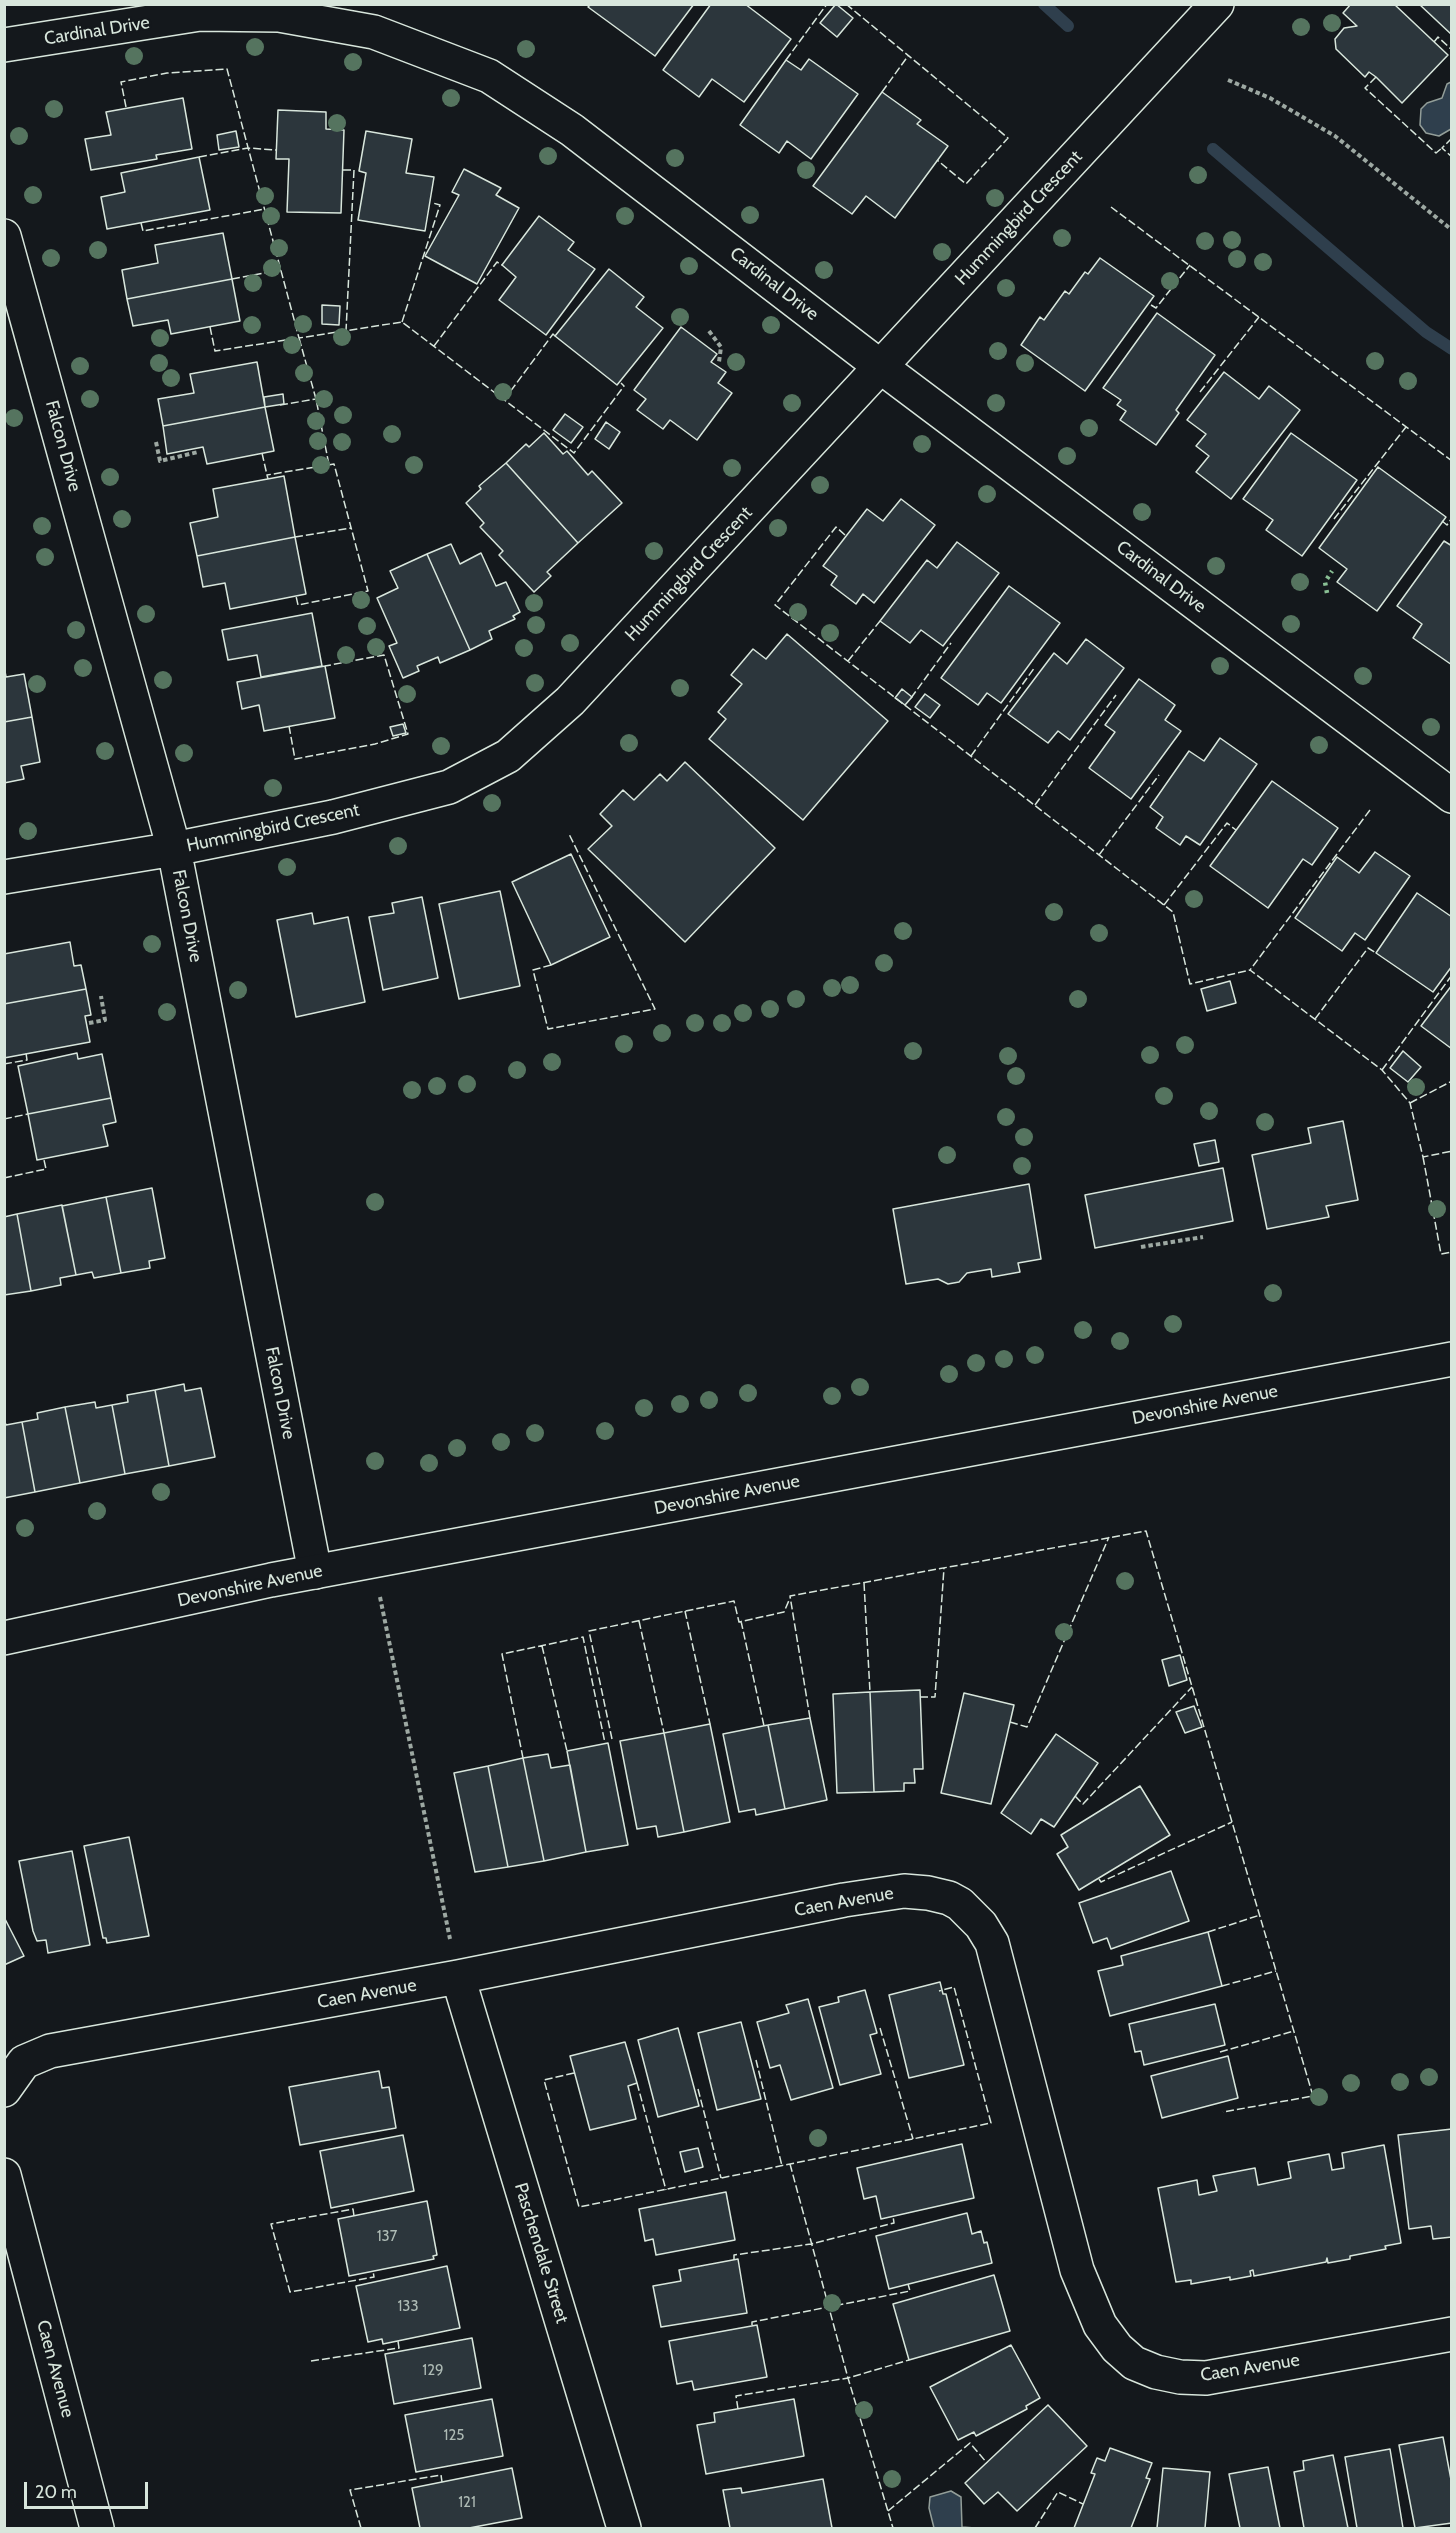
<!DOCTYPE html>
<html>
<head>
<meta charset="utf-8">
<style>
  body { margin:0 }
  #map { position:relative; width:1456px; height:2533px; overflow:hidden; background:#14181c; font-family:Cabin,sans-serif }
  canvas { display:block }
  .frame { position:absolute; inset:0; border:6px solid #d8e6dc; pointer-events:none }
  .scale { position:absolute; left:24px; top:2482px; width:124px; height:27px; box-sizing:border-box; border:3px solid #d8e6dc; border-top:0; padding-left:8px; font-size:18px; line-height:21px; white-space:nowrap; color:#d8e6dc; -webkit-text-stroke:4px #14181c; paint-order:stroke }
</style>
</head>
<body>
<div id="map">
<canvas width="1456" height="2533"></canvas>
<div class="frame"></div>
<div class="scale">20 m</div>
</div>
<script>
const ctx = document.querySelector('canvas').getContext('2d');
ctx.lineJoin = 'round';
function paint(path, color) {
  ctx.fillStyle = color;
  ctx.fill(path, 'evenodd');
}
function toPath(rows) {
  const path = new Path2D();
  for (const r of rows) {
    path.moveTo(r[0], r[1]);
    for (let i = 2; i < r.length; i += 2) path.lineTo(r[i], r[i + 1]);
  }
  return path;
}
function stroke(path, color, width, dash) {
  ctx.strokeStyle = color;
  ctx.lineWidth = width;
  ctx.lineCap = dash ? 'butt' : 'round';
  ctx.setLineDash(dash || []);
  ctx.stroke(path);
}
function drawText(font, color, halo, rows, align = 'center') {
  ctx.font = font + ' Cabin,sans-serif';
  ctx.lineWidth = 4.5;
  ctx.setLineDash([]);
  ctx.textBaseline = 'middle';
  ctx.strokeStyle = halo;
  ctx.fillStyle = color;
  for (const [text, x, y, turn = 0] of rows) {
    ctx.save();
    ctx.translate(x, y);
    ctx.rotate((+turn || 0) * Math.PI / 180);
    ctx.textAlign = isNaN(turn) ? turn : align;
    if (halo) ctx.strokeText(text, 0, 0);
    ctx.fillText(text, 0, 0);
    ctx.restore();
  }
}
const water = toPath([
  [1451,82,1451,129,1439,136,1426,133,1420,125,1421,109,1427,103,1442,98,1447,84,1451,82],
  [951,2491,961,2497,962,2527,975,2528,934,2528,929,2508,930,2497,951,2491]
]);
const stream = toPath([
  [1044,4,1068,26],
  [1213,149,1426,332,1452,349]
]);
const building = toPath([
  [591,4,694,4,655,56,588,7,591,4],
  [711,4,745,4,791,39,744,102,712,79,699,97,663,70,711,4],
  [836,4,853,18,837,37,820,23,836,4],
  [1351,4,1394,4,1448,55,1402,103,1376,77,1369,72,1365,77,1336,49,1335,39,1344,28,1357,26,1343,13,1351,4],
  [1419,4,1452,4,1452,35,1419,4],
  [809,59,858,94,811,159,787,141,779,153,740,125,786,60,801,70,809,59],
  [882,92,921,120,917,124,948,146,895,218,866,196,852,214,813,186,882,92],
  [183,98,192,149,156,155,157,159,91,170,85,139,111,135,106,112,183,98],
  [278,110,326,112,326,129,344,130,341,213,287,212,289,159,276,159,278,110],
  [236,131,239,147,219,150,217,135,236,131],
  [366,131,412,139,406,173,434,177,425,231,358,220,366,173,359,171,366,131],
  [199,157,210,210,107,229,101,197,125,192,121,173,199,157],
  [464,169,501,188,496,195,519,208,477,284,425,256,459,195,452,192,464,169],
  [539,216,574,242,568,250,595,269,546,335,499,300,516,277,502,265,539,216],
  [223,233,232,279,127,299,122,270,158,263,155,245,223,233],
  [1100,258,1154,296,1085,391,1021,345,1040,317,1044,320,1065,291,1069,294,1085,272,1088,274,1100,258],
  [609,269,644,297,636,307,663,328,617,385,555,336,609,269],
  [232,279,240,321,171,334,168,320,133,326,127,299,232,279],
  [322,305,340,306,339,325,322,324,322,305],
  [1157,313,1215,355,1176,410,1179,413,1156,445,1120,420,1126,411,1117,405,1121,400,1103,388,1157,313],
  [681,327,717,354,711,362,726,372,718,383,732,393,697,440,670,420,663,429,637,410,646,399,634,390,681,327],
  [257,362,265,407,163,426,158,399,194,393,190,374,257,362],
  [1224,372,1259,399,1269,386,1300,410,1231,499,1196,472,1209,456,1196,446,1206,434,1187,420,1224,372],
  [283,394,284,404,265,407,264,397,283,394],
  [265,407,274,451,207,464,203,447,167,454,163,426,265,407],
  [565,414,583,427,571,443,553,430,565,414],
  [606,422,620,432,609,449,595,439,606,422],
  [544,433,563,454,567,451,588,475,592,471,622,503,578,543,506,463,526,444,529,447,544,433],
  [1291,433,1357,480,1302,556,1266,530,1273,520,1243,499,1291,433],
  [506,463,578,543,547,572,551,576,534,592,499,555,503,551,480,527,484,523,466,503,481,489,479,486,506,463],
  [1378,467,1446,517,1377,611,1337,582,1347,569,1319,548,1378,467],
  [284,476,295,537,197,556,190,523,218,517,213,489,284,476],
  [901,499,935,525,874,603,863,594,856,604,831,585,837,576,823,566,867,509,883,521,901,499],
  [295,537,306,594,230,609,225,583,203,587,197,556,295,537],
  [1444,541,1452,546,1452,665,1413,638,1422,624,1397,606,1444,541],
  [957,542,999,573,943,646,921,630,910,643,880,621,927,560,937,568,957,542],
  [451,544,460,564,481,553,496,586,506,582,520,612,513,616,515,619,489,631,492,639,470,650,427,554,451,544],
  [427,554,470,650,440,663,438,657,417,666,419,671,403,678,389,646,397,643,377,598,398,588,390,571,427,554],
  [1009,586,1060,623,1001,703,987,693,978,705,941,678,1009,586],
  [312,613,322,666,261,677,257,655,228,660,222,630,312,613],
  [787,634,888,721,803,820,709,739,726,719,718,712,742,684,731,675,753,649,766,659,787,634],
  [1086,639,1124,668,1070,740,1058,731,1048,743,1008,714,1054,653,1067,664,1086,639],
  [4,666,6,677,24,674,32,717,4,722,4,666],
  [325,666,335,718,264,731,259,705,242,709,237,682,325,666],
  [1139,679,1175,705,1165,720,1181,731,1131,799,1089,768,1115,732,1105,725,1139,679],
  [902,689,912,697,905,705,895,698,902,689],
  [925,694,940,705,930,718,915,707,925,694],
  [32,717,40,762,21,766,24,779,4,783,4,722,32,717],
  [403,724,406,733,393,736,390,727,403,724],
  [1220,738,1257,764,1200,845,1186,836,1180,845,1156,828,1163,817,1150,807,1189,751,1204,761,1220,738],
  [685,762,775,848,685,942,588,849,612,826,600,814,623,790,634,800,660,774,667,781,685,762],
  [1272,781,1338,828,1312,865,1303,859,1268,908,1210,866,1272,781],
  [1375,852,1410,876,1365,940,1355,933,1342,951,1295,918,1337,857,1359,873,1375,852],
  [571,854,610,937,551,965,512,882,571,854],
  [500,891,520,986,459,999,439,904,500,891],
  [1417,893,1452,917,1452,966,1433,992,1376,953,1417,893],
  [422,897,438,978,383,990,369,917,394,913,392,903,422,897],
  [312,913,314,924,348,917,365,1002,296,1017,277,920,312,913],
  [70,942,74,966,81,965,86,989,4,1004,4,954,70,942],
  [1230,981,1236,1003,1207,1011,1201,989,1230,981],
  [1452,985,1452,1049,1421,1026,1452,985],
  [86,989,91,1015,85,1016,90,1042,4,1058,4,1004,86,989],
  [1403,1051,1421,1067,1408,1082,1390,1068,1403,1051],
  [77,1053,78,1059,102,1054,111,1098,28,1114,18,1066,77,1053],
  [111,1098,116,1122,103,1125,108,1146,37,1160,28,1114,111,1098],
  [1343,1121,1358,1200,1326,1206,1329,1217,1267,1229,1252,1155,1311,1143,1308,1128,1343,1121],
  [1215,1140,1219,1162,1199,1166,1194,1144,1215,1140],
  [1223,1168,1233,1221,1095,1248,1085,1195,1223,1168],
  [1029,1184,1041,1259,1018,1263,1020,1272,992,1277,991,1269,967,1273,959,1282,948,1284,938,1279,906,1284,893,1209,1029,1184],
  [152,1188,165,1258,149,1261,150,1268,121,1273,106,1197,152,1188],
  [106,1197,121,1273,94,1278,92,1272,76,1275,62,1206,106,1197],
  [62,1205,76,1275,60,1278,61,1285,31,1291,17,1214,62,1205],
  [17,1214,31,1291,4,1295,4,1217,17,1214],
  [184,1384,185,1391,201,1388,215,1457,169,1466,155,1390,184,1384],
  [155,1390,169,1466,125,1474,112,1405,128,1402,127,1395,155,1390],
  [95,1402,96,1408,112,1405,125,1474,80,1483,65,1407,95,1402],
  [65,1407,80,1483,35,1492,22,1422,38,1419,37,1413,65,1407],
  [4,1419,6,1425,22,1422,35,1492,4,1498,4,1419],
  [1180,1655,1187,1680,1169,1686,1162,1660,1180,1655],
  [920,1690,923,1769,914,1769,915,1783,904,1783,904,1791,874,1792,870,1692,920,1690],
  [870,1692,874,1792,837,1793,833,1694,870,1692],
  [964,1693,1014,1705,991,1804,941,1793,964,1693],
  [1194,1706,1202,1727,1185,1733,1176,1712,1194,1706],
  [810,1718,827,1800,785,1809,768,1725,810,1718],
  [710,1724,730,1822,684,1832,664,1733,710,1724],
  [768,1725,785,1809,756,1815,755,1809,739,1812,723,1734,768,1725],
  [664,1733,684,1832,658,1837,656,1826,637,1829,620,1741,664,1733],
  [1056,1734,1098,1763,1054,1827,1041,1819,1031,1834,1001,1813,1056,1734],
  [608,1743,628,1845,586,1852,567,1751,608,1743],
  [548,1754,551,1768,570,1765,586,1852,544,1861,523,1758,548,1754],
  [523,1758,544,1861,508,1867,488,1766,523,1758],
  [488,1766,508,1867,475,1872,454,1773,488,1766],
  [1140,1786,1170,1835,1079,1890,1057,1854,1068,1847,1061,1835,1140,1786],
  [129,1837,149,1936,107,1943,106,1938,103,1938,84,1846,129,1837],
  [72,1851,90,1945,48,1953,46,1940,37,1941,33,1931,19,1861,72,1851],
  [1171,1871,1189,1921,1111,1949,1107,1938,1093,1943,1079,1903,1171,1871],
  [4,1917,24,1956,4,1965,4,1917],
  [1208,1932,1222,1986,1110,2016,1098,1971,1123,1965,1121,1956,1208,1932],
  [940,1982,943,1994,946,1994,964,2065,909,2078,889,1995,940,1982],
  [865,1990,877,2033,870,2035,881,2074,840,2085,819,2007,839,2002,838,1997,865,1990],
  [808,1999,833,2088,791,2100,780,2065,770,2068,757,2022,789,2013,786,2005,808,1999],
  [1215,2004,1225,2045,1144,2065,1141,2051,1135,2052,1129,2024,1215,2004],
  [741,2022,761,2099,717,2110,698,2033,741,2022],
  [678,2028,699,2106,658,2117,638,2040,678,2028],
  [625,2042,637,2083,628,2086,636,2119,590,2130,570,2056,625,2042],
  [1228,2056,1238,2098,1162,2118,1151,2076,1228,2056],
  [379,2071,382,2088,389,2087,396,2128,300,2145,289,2087,379,2071],
  [1452,2129,1452,2237,1433,2239,1431,2226,1409,2229,1398,2135,1452,2129],
  [403,2135,414,2191,331,2208,320,2151,403,2135],
  [962,2144,974,2198,881,2219,876,2196,864,2199,857,2168,962,2144],
  [1384,2145,1401,2243,1385,2246,1386,2249,1350,2256,1350,2259,1328,2263,1327,2258,1326,2262,1254,2276,1253,2270,1250,2271,1251,2276,1230,2280,1230,2277,1191,2284,1191,2280,1176,2282,1158,2188,1197,2180,1199,2195,1217,2191,1213,2176,1255,2168,1258,2185,1291,2178,1288,2162,1329,2154,1332,2170,1344,2168,1342,2153,1384,2145],
  [698,2148,703,2167,685,2172,680,2152,698,2148],
  [726,2192,735,2240,656,2255,653,2239,645,2241,639,2209,726,2192],
  [427,2201,437,2255,433,2256,434,2259,349,2276,338,2219,427,2201],
  [967,2213,972,2234,981,2231,984,2243,987,2242,992,2263,889,2289,876,2236,967,2213],
  [738,2259,747,2313,661,2327,653,2286,681,2281,679,2270,738,2259],
  [447,2266,460,2328,383,2344,382,2339,368,2342,356,2286,447,2266],
  [994,2275,1010,2331,909,2360,893,2304,994,2275],
  [757,2325,767,2377,694,2390,692,2381,677,2384,669,2341,757,2325],
  [472,2338,481,2388,394,2404,385,2354,472,2338],
  [1011,2345,1040,2398,1026,2406,1027,2409,976,2436,974,2432,958,2440,930,2387,1011,2345],
  [492,2399,503,2456,416,2472,405,2415,492,2399],
  [794,2399,804,2456,706,2474,697,2425,715,2422,714,2413,794,2399],
  [1048,2405,1087,2446,1017,2511,998,2492,984,2504,965,2483,1048,2405],
  [1443,2437,1452,2485,1452,2523,1415,2528,1399,2445,1443,2437],
  [1110,2448,1152,2463,1146,2478,1150,2479,1131,2528,1074,2528,1095,2474,1091,2473,1097,2458,1105,2461,1110,2448],
  [1390,2449,1403,2528,1357,2528,1345,2457,1390,2449],
  [1333,2455,1348,2528,1304,2528,1294,2472,1304,2470,1303,2461,1333,2455],
  [1268,2467,1280,2528,1240,2528,1229,2474,1268,2467],
  [512,2468,522,2518,469,2528,420,2528,412,2488,512,2468],
  [1163,2468,1210,2472,1205,2528,1157,2528,1163,2468],
  [823,2479,832,2528,730,2528,723,2490,741,2488,742,2493,823,2479]
]);
const path = toPath([
  [1228,80,1270,98,1335,136,1452,230],
  [709,331,721,347,719,362],
  [156,442,160,461,198,452],
  [89,1023,105,1020,101,996],
  [1141,1247,1203,1237],
  [380,1597,450,1939]
]);
const minor = toPath([
  [4,45,200,14,279,15,374,32,489,76,572,130,881,367,1452,796],
  [4,236,174,849,315,1572],
  [4,877,174,849,333,817,449,787,508,756,570,701,1217,4],
  [458,1977,624,2528],
  [4,2090,24,2062,50,2051,458,1977,844,1900,904,1891,928,1893,949,1898,960,1904,981,1925,992,1943,1077,2270,1100,2325,1117,2348,1134,2363,1156,2372,1180,2377,1206,2378,1452,2334],
  [4,2175,97,2528]
]);
const major = toPath([
  [4,1638,271,1580,1452,1359]
]);
const hedge = toPath([
  [1327,593,1325,582,1332,571]
]);
const fence = toPath([
  [846,4,1008,138,966,184,937,160],
  [1434,42,1438,37,1452,50],
  [786,60,827,4],
  [1376,77,1365,88,1436,153,1442,148],
  [882,92,908,56],
  [126,107,121,82,167,73,227,69,299,338,402,322,574,453,624,386,621,383],
  [1452,138,1442,148,1452,157],
  [199,157,248,148,276,150],
  [343,170,354,170,346,331],
  [1111,207,1452,461],
  [141,223,143,231,265,209],
  [232,279,281,270],
  [1151,305,1156,308,1190,265],
  [402,322,440,205,433,203],
  [210,327,215,351,299,338,316,399,329,465],
  [434,346,497,262,502,265],
  [1200,392,1259,317],
  [504,400,553,334,555,336],
  [280,405,316,399],
  [262,453,267,475],
  [268,479,267,475,334,464,368,591,298,605,296,596],
  [1334,519,1406,427],
  [1442,521,1447,525,1452,518],
  [845,535,836,527,775,605,1173,912,1190,984,1250,970],
  [295,537,351,528],
  [848,661,880,621],
  [911,698,951,643],
  [289,726,295,759,375,744,408,734,384,655,325,666],
  [971,756,1035,667],
  [1035,805,1116,695],
  [1370,810,1250,970,1382,1070,1410,1103,1423,1157,1452,1151],
  [1099,855,1159,775],
  [1164,905,1227,823,1236,830],
  [551,965,533,970,548,1029,655,1009,569,834],
  [1315,1019,1368,948,1376,953],
  [4,1064,27,1060,26,1053],
  [1382,1070,1452,975],
  [1410,1103,1452,1081],
  [4,1119,28,1114],
  [1423,1157,1441,1254,1452,1252],
  [4,1178,46,1169,44,1160],
  [864,1583,870,1692],
  [685,1611,710,1724],
  [639,1621,664,1733],
  [741,1621,764,1726],
  [542,1646,567,1751],
  [920,1697,935,1697,944,1568],
  [810,1718,790,1596,1146,1531,1313,2096,1223,2112],
  [1010,1722,1027,1727,1109,1537],
  [612,1739,589,1631,734,1601,739,1622,784,1612,790,1598],
  [523,1758,502,1654,583,1637,605,1743],
  [1075,1796,1083,1804,1192,1687],
  [1099,1879,1101,1882,1232,1822],
  [1208,1932,1260,1915],
  [1222,1986,1276,1971],
  [880,2028,913,2139],
  [1220,2052,1294,2031],
  [756,2060,782,2166],
  [574,2073,544,2080,579,2207,991,2123,954,1987,939,1991],
  [637,2083,666,2190],
  [698,2089,721,2178],
  [790,2164,848,2378,893,2528],
  [354,2216,353,2209,271,2224,290,2292,374,2277,373,2271],
  [734,2260,734,2255,811,2244,894,2223,893,2216],
  [752,2325,752,2322,910,2291,908,2284],
  [311,2361,399,2348,398,2341],
  [738,2409,736,2396,848,2378,909,2360],
  [888,2511,970,2443,987,2463],
  [361,2528,350,2490,441,2475,442,2482],
  [1035,2528,1058,2492,1083,2504]
]);
const trees = [
  [1332,23],
  [1301,27],
  [255,47],
  [526,49],
  [134,56],
  [353,62],
  [451,98],
  [54,109],
  [337,123],
  [19,136],
  [548,156],
  [675,158],
  [806,170],
  [1198,175],
  [33,195],
  [265,196],
  [995,198],
  [750,215],
  [271,216],
  [625,216],
  [1062,238],
  [1232,240],
  [1205,241],
  [279,248],
  [98,250],
  [942,252],
  [51,258],
  [1237,259],
  [1263,262],
  [689,266],
  [272,268],
  [824,270],
  [1170,281],
  [253,283],
  [1006,288],
  [680,317],
  [303,324],
  [252,325],
  [771,325],
  [342,337],
  [160,338],
  [292,345],
  [998,351],
  [1375,361],
  [736,362],
  [159,363],
  [1025,363],
  [80,366],
  [304,373],
  [171,378],
  [1408,381],
  [503,392],
  [90,399],
  [324,399],
  [792,403],
  [996,403],
  [343,415],
  [14,418],
  [316,421],
  [1089,428],
  [392,434],
  [318,441],
  [342,442],
  [922,444],
  [1067,456],
  [321,465],
  [414,465],
  [732,468],
  [110,477],
  [820,485],
  [987,494],
  [1142,512],
  [122,519],
  [42,526],
  [778,528],
  [654,551],
  [45,557],
  [1216,566],
  [1300,582],
  [361,600],
  [534,603],
  [798,612],
  [146,614],
  [1291,624],
  [536,625],
  [367,626],
  [76,630],
  [830,633],
  [570,643],
  [376,647],
  [524,648],
  [346,655],
  [1220,666],
  [83,668],
  [1363,676],
  [163,680],
  [535,683],
  [37,684],
  [680,688],
  [407,694],
  [1431,727],
  [629,743],
  [1319,745],
  [441,746],
  [105,751],
  [184,753],
  [273,788],
  [492,803],
  [28,831],
  [398,846],
  [287,867],
  [1194,899],
  [1054,912],
  [903,931],
  [1099,933],
  [152,944],
  [884,963],
  [850,985],
  [832,988],
  [238,990],
  [796,999],
  [1078,999],
  [770,1009],
  [167,1012],
  [743,1013],
  [695,1023],
  [722,1023],
  [662,1033],
  [624,1044],
  [1185,1045],
  [913,1051],
  [1150,1055],
  [1008,1056],
  [552,1062],
  [517,1070],
  [1016,1076],
  [467,1084],
  [437,1086],
  [1416,1087],
  [412,1090],
  [1164,1096],
  [1209,1111],
  [1006,1117],
  [1265,1122],
  [1024,1137],
  [947,1155],
  [1022,1166],
  [375,1202],
  [1437,1209],
  [1273,1293],
  [1173,1324],
  [1083,1330],
  [1120,1341],
  [1035,1355],
  [1004,1359],
  [976,1363],
  [949,1374],
  [860,1387],
  [748,1393],
  [832,1396],
  [709,1400],
  [680,1404],
  [644,1408],
  [605,1431],
  [535,1433],
  [501,1442],
  [457,1448],
  [375,1461],
  [429,1463],
  [161,1492],
  [97,1511],
  [25,1528],
  [1125,1581],
  [1064,1632],
  [1429,2077],
  [1400,2082],
  [1351,2083],
  [1319,2097],
  [818,2138],
  [832,2303],
  [864,2410],
  [892,2479]
];
const numberNames = [
  ["137",387,2237],
  ["133",408,2307],
  ["129",433,2371],
  ["125",454,2436],
  ["121",467,2503]
];
const streetNames = [
  ["Cardinal Drive",97,31,-9],
  ["Hummingbird Crescent",1019,218,-47],
  ["Cardinal Drive",774,284,38],
  ["Falcon Drive",63,446,75],
  ["Hummingbird Crescent",689,574,-47],
  ["Cardinal Drive",1161,577,37],
  ["Hummingbird Crescent",273,828,-12],
  ["Falcon Drive",187,916,79],
  ["Falcon Drive",280,1393,79],
  ["Devonshire Avenue",1205,1405,-11],
  ["Devonshire Avenue",727,1495,-11],
  ["Devonshire Avenue",250,1586,-12],
  ["Caen Avenue",844,1902,-10],
  ["Caen Avenue",367,1994,-10],
  ["Paschendale Street",541,2253,73],
  ["Caen Avenue",1250,2368,-9],
  ["Caen Avenue",55,2369,75]
];
paint(water, '#2f3f4d');
stroke(water, '#939e99', 1.5);
stroke(stream, '#2f3f4d', 12);
paint(building, '#2c363c');
stroke(building, '#d8e6dc', 1.5);
stroke(minor, '#d8e6dc', 36);
stroke(major, '#d8e6dc', 36);
stroke(path, '#9da8a2', 4, [4.5, 3]);
stroke(minor, '#14181c', 33);
stroke(major, '#14181c', 33);
stroke(hedge, '#8ac095', 4.5, [3, 4.5]);
stroke(fence, '#d8e6dc', 1.5, [8, 3]);
ctx.fillStyle = '#55745f';
for (const [x, y] of trees) {
  ctx.beginPath();
  ctx.arc(x, y, 9, 0, 2 * Math.PI);
  ctx.fill();
}
drawText('15px', '#adbab4', null, numberNames);
drawText('18px', '#d8e6dc', '#14181c', streetNames);
</script>
</body>
</html>
